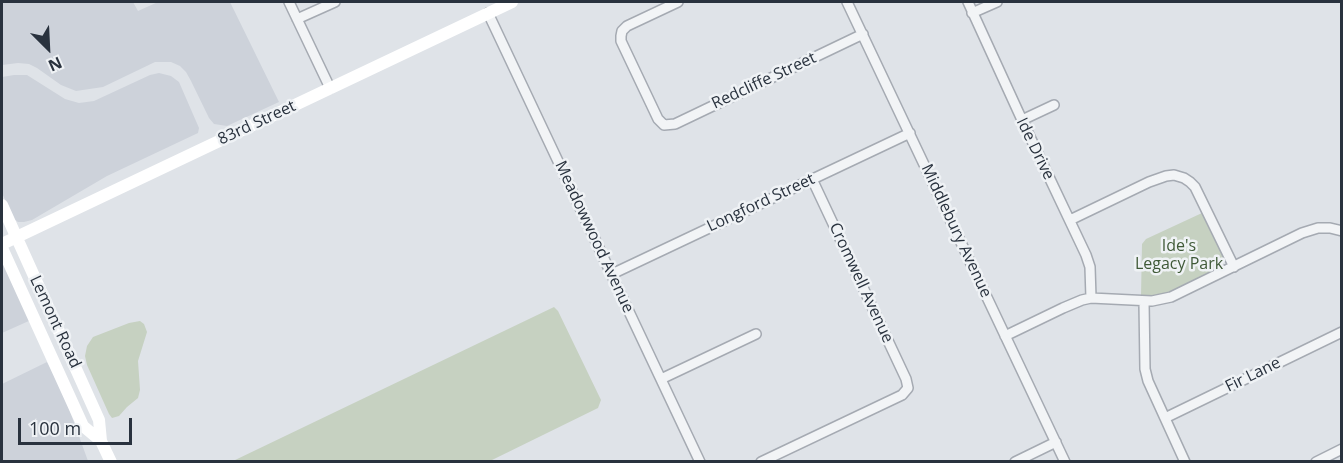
<!DOCTYPE html>
<html>
<head>
<meta charset="utf-8">
<style>
  body { margin:0 }
  #map { position:relative; width:1343px; height:463px; overflow:hidden; background:#dfe3e8; font-family:"Open Sans",sans-serif }
  canvas { display:block }
  .frame { position:absolute; inset:0; border:3px solid #29323e; pointer-events:none }
  .north { position:absolute; left:18px; top:18px; width:60px; height:60px; -webkit-text-stroke:4px #eff2f5; paint-order:stroke; rotate:156deg; font-size:16px; font-weight:700; line-height:24px; text-align:center; color:#29323e }
  .north::after { content:''; display:block; margin:auto; width:21px; height:27px; background:#29323e; clip-path:polygon(50% 0,100% 100%,50% 72%,0 100%) }
  .scale { position:absolute; left:18px; top:418px; width:114px; height:27px; box-sizing:border-box; border:3px solid #29323e; border-top:0; padding-left:8px; font-size:18px; line-height:21px; white-space:nowrap; color:#29323e; -webkit-text-stroke:4px #eff2f5; paint-order:stroke }
</style>
</head>
<body>
<div id="map">
<canvas width="1343" height="463"></canvas>
<div class="frame"></div>
<div class="north">N</div>
<div class="scale">100 m</div>
</div>
<script>
const ctx = document.querySelector('canvas').getContext('2d');
ctx.lineJoin = 'round';
function paint(path, color) {
  ctx.fillStyle = color;
  ctx.fill(path, 'evenodd');
}
function toPath(rows) {
  const path = new Path2D();
  for (const r of rows) {
    path.moveTo(r[0], r[1]);
    for (let i = 2; i < r.length; i += 2) path.lineTo(r[i], r[i + 1]);
  }
  return path;
}
function stroke(path, color, width, dash) {
  ctx.strokeStyle = color;
  ctx.lineWidth = width;
  ctx.lineCap = dash ? 'butt' : 'round';
  ctx.setLineDash(dash || []);
  ctx.stroke(path);
}
function drawText(font, color, halo, rows, align = 'center') {
  ctx.font = font + ' "Open Sans",sans-serif';
  ctx.lineWidth = 5;
  ctx.setLineDash([]);
  ctx.textBaseline = 'middle';
  ctx.strokeStyle = halo;
  ctx.fillStyle = color;
  for (const [text, x, y, turn = 0] of rows) {
    ctx.save();
    ctx.translate(x, y);
    ctx.rotate((+turn || 0) * Math.PI / 180);
    ctx.textAlign = isNaN(turn) ? turn : align;
    if (halo) ctx.strokeText(text, 0, 0);
    ctx.fillText(text, 0, 0);
    ctx.restore();
  }
}
const built = toPath([
  [2,2,133,2,138,11,158,2,230,2,279,102,227,126,214,124,209,118,191,81,186,72,180,66,171,62,155,62,103,87,76,91,61,85,37,68,29,64,18,63,2,65],
  [159,73,171,76,179,82,199,128,198,133,107,176,32,220,24,222,18,222,14,219,2,193,2,77,14,75,27,75,65,99,79,103,94,101,150,75],
  [2,257,31,320,2,333],
  [47,362,64,395,88,461,2,462,2,384]
]);
const green = toPath([
  [1202,213,1224,257,1223,265,1218,269,1167,293,1158,296,1141,296,1142,244,1146,239],
  [554,307,558,311,601,400,598,408,490,461,233,461],
  [140,321,144,324,147,332,138,361,140,390,138,398,127,407,119,416,112,418,109,414,87,365,85,356,87,346,93,337,129,323]
]);
const street = toPath([
  [289,2,330,88],
  [678,2,627,26,622,31,621,36,621,41,658,119,664,125,675,124,863,34],
  [847,2,1065,462],
  [968,2,1022,120,1086,255,1090,267,1091,298],
  [488,13,700,462],
  [972,13,997,2],
  [297,19,335,2],
  [1022,120,1054,105],
  [1070,220,1149,182,1166,176,1174,175,1184,178,1190,182,1195,187,1234,267],
  [612,274,910,133],
  [1144,302,1145,369,1148,381,1185,462],
  [1005,336,1063,308,1082,300,1091,298,1152,301,1171,297,1302,233,1318,228,1330,228,1342,231],
  [661,379,756,334],
  [1165,418,1342,332],
  [761,462,902,395,908,388,906,379,812,179],
  [1015,462,1056,442],
  [1316,462,1342,449]
]);
const secondary = toPath([
  [2,205,99,420,101,441,111,462],
  [2,244,512,2],
  [2,248,83,426,101,441]
]);
const streetNames = [
  ["Redcliffe Street",764,81,-25],
  ["83rd Street",257,123,-25],
  ["Ide Drive",1035,149,64],
  ["Longford Street",761,203,-25],
  ["Middlebury Avenue",956,231,65],
  ["Meadowwood Avenue",594,237,65],
  ["Cromwell Avenue",861,283,65],
  ["Lemont Road",55,322,65],
  ["Fir Lane",1253,375,-26]
];
const parkNames = [
  ["Ide's",1179,246],
  ["Legacy Park",1179,264]
];
paint(built, '#cdd2da');
paint(green, '#c6d1c1');
stroke(street, '#a5aab2', 12);
stroke(street, '#f2f4f6', 9);
stroke(secondary, '#fff', 12);
drawText('16px', '#29323e', '#eff2f5', streetNames);
drawText('16px', '#3f5937', '#eff2f5', parkNames);
</script>
</body>
</html>
